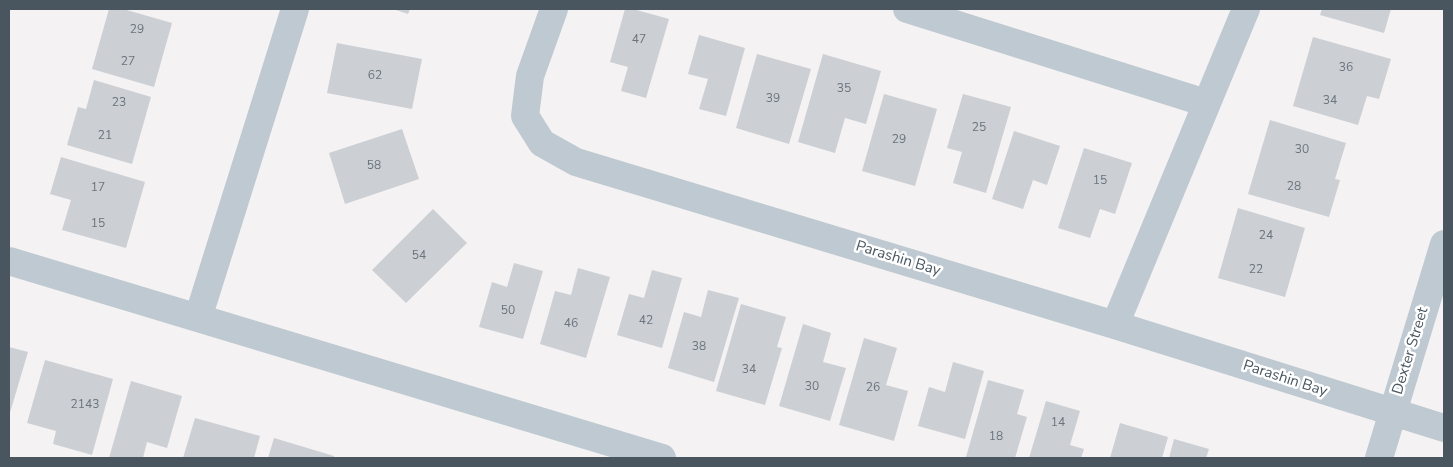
<!DOCTYPE html>
<html>
<head>
<meta charset="utf-8">
<style>
  body { margin:0 }
  #map { position:relative; width:1453px; height:467px; overflow:hidden; background:#f4f2f2; font-family:"Nunito Sans",sans-serif }
  canvas { display:block }
  .frame { position:absolute; inset:0; border:10px solid #495660; pointer-events:none }
</style>
</head>
<body>
<div id="map">
<canvas width="1453" height="467"></canvas>
<div class="frame"></div>
</div>
<script>
const ctx = document.querySelector('canvas').getContext('2d');
ctx.lineJoin = 'round';
function paint(path, color) {
  ctx.fillStyle = color;
  ctx.fill(path, 'evenodd');
}
function toPath(rows) {
  const path = new Path2D();
  for (const r of rows) {
    path.moveTo(r[0], r[1]);
    for (let i = 2; i < r.length; i += 2) path.lineTo(r[i], r[i + 1]);
  }
  return path;
}
function stroke(path, color, width, dash) {
  ctx.strokeStyle = color;
  ctx.lineWidth = width;
  ctx.lineCap = dash ? 'butt' : 'round';
  ctx.setLineDash(dash || []);
  ctx.stroke(path);
}
function drawText(font, color, halo, rows, align = 'center') {
  ctx.font = font + ' "Nunito Sans",sans-serif';
  ctx.lineWidth = 5;
  ctx.setLineDash([]);
  ctx.textBaseline = 'middle';
  ctx.strokeStyle = halo;
  ctx.fillStyle = color;
  for (const [text, x, y, turn = 0] of rows) {
    ctx.save();
    ctx.translate(x, y);
    ctx.rotate((+turn || 0) * Math.PI / 180);
    ctx.textAlign = isNaN(turn) ? turn : align;
    if (halo) ctx.strokeText(text, 0, 0);
    ctx.fillText(text, 0, 0);
    ctx.restore();
  }
}
const building = toPath([
  [109,9,123,9,172,23,154,87,92,69],
  [393,9,410,9,408,14],
  [625,9,633,9,669,19,646,98,621,91,628,67,610,62],
  [1322,9,1391,9,1384,33,1320,15],
  [699,35,745,48,726,116,699,109,708,79,688,74],
  [1313,37,1391,59,1379,99,1367,96,1358,125,1293,106],
  [337,43,422,59,412,109,327,93],
  [757,54,811,69,789,144,736,128],
  [823,54,881,71,866,124,845,118,835,153,798,142],
  [94,80,151,97,132,164,67,145,78,107,86,109],
  [884,94,937,109,915,186,862,171],
  [963,94,1011,107,986,193,953,183,962,152,947,148],
  [1270,120,1346,143,1335,179,1340,180,1329,217,1248,194],
  [402,129,419,179,345,204,329,153],
  [1014,131,1060,146,1047,185,1033,180,1023,209,992,199],
  [1084,148,1132,163,1115,214,1100,209,1090,238,1058,228],
  [61,157,145,182,126,248,62,230,71,200,50,194],
  [1238,208,1305,228,1285,297,1218,278],
  [433,209,467,243,406,303,372,270],
  [514,263,543,271,523,339,479,327,492,282,507,287],
  [578,268,610,277,586,358,540,344,555,291,571,295],
  [652,270,682,278,662,348,617,335,629,294,644,298],
  [708,290,739,298,714,382,668,368,684,312,701,317],
  [741,304,786,317,777,347,782,348,765,405,716,391],
  [803,324,831,333,823,362,846,368,830,421,779,406],
  [864,338,897,348,886,385,908,391,894,441,839,425],
  [9,347,28,352,9,416],
  [45,360,113,379,92,455,53,444,56,431,27,423],
  [953,362,984,371,965,439,918,426,929,387,945,392],
  [988,380,1024,390,1017,414,1027,417,1015,458,966,457],
  [131,381,182,396,167,448,147,442,143,458,109,458],
  [1046,401,1080,411,1070,445,1084,449,1081,458,1029,458],
  [195,418,260,436,254,458,183,458],
  [1120,423,1168,437,1162,458,1110,458],
  [274,438,334,456,334,458,268,458],
  [1174,439,1209,449,1206,458,1169,458]
]);
const minor = toPath([
  [554,9,530,76,525,116,542,143,576,162,1115,325,1444,428],
  [907,9,1206,103],
  [9,261,662,458],
  [198,318,295,9],
  [1115,325,1246,9],
  [1379,458,1444,244]
]);
const numberNames = [
  ["29",137,30],
  ["47",639,40],
  ["27",128,62],
  ["36",1346,68],
  ["62",375,76],
  ["35",844,89],
  ["39",773,99],
  ["34",1330,101],
  ["23",119,103],
  ["25",979,128],
  ["21",105,136],
  ["29",899,140],
  ["30",1302,150],
  ["58",374,166],
  ["15",1100,181],
  ["28",1294,187],
  ["17",98,188],
  ["15",98,224],
  ["24",1266,236],
  ["54",419,256],
  ["22",1256,270],
  ["50",508,311],
  ["42",646,321],
  ["46",571,324],
  ["38",699,347],
  ["34",749,370],
  ["30",812,387],
  ["26",873,388],
  ["2143",85,405],
  ["14",1058,423],
  ["18",996,437]
];
const streetNames = [
  ["Parashin Bay",898,259,17],
  ["Dexter Street",1411,351,-73],
  ["Parashin Bay",1285,379,18]
];
paint(building, '#cccfd4');
stroke(minor, '#bfc9d1', 28);
drawText('12px', '#6a747d', null, numberNames);
drawText('15px', '#495660', '#fff', streetNames);
</script>
</body>
</html>
